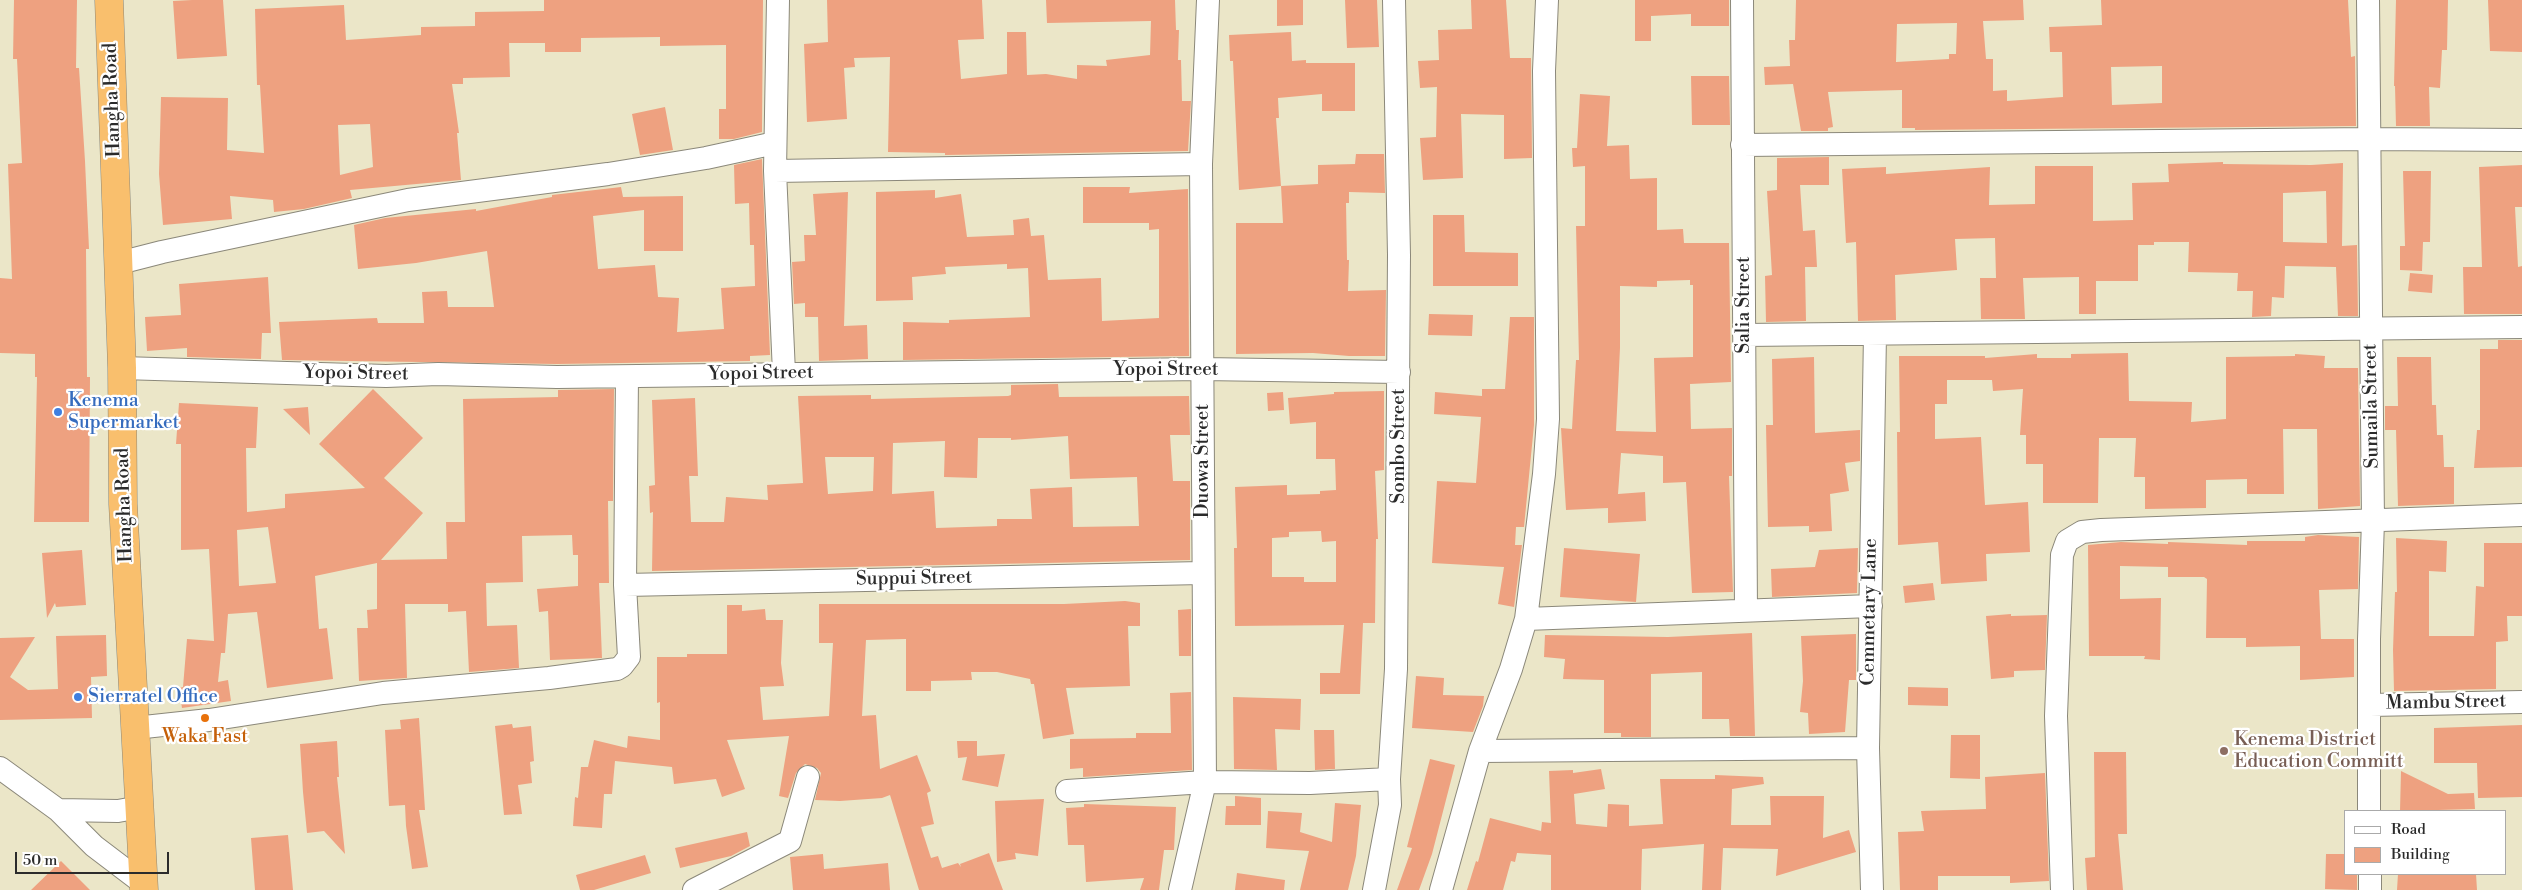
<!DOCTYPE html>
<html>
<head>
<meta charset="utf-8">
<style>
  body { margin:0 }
  #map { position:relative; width:2522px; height:890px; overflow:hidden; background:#ebe6c8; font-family:"Libre Bodoni",serif }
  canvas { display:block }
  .legend { position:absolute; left:2344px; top:810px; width:162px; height:65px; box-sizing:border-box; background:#fff; border:1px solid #aaa; margin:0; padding:6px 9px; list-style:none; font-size:15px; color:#2b2b2b }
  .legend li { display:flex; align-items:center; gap:10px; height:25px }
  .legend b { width:25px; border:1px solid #aaa }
  .scale { position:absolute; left:15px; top:852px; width:154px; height:22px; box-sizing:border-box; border:2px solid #2b2b2b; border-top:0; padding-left:6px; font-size:15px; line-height:18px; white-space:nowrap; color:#2b2b2b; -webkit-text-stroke:4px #fff; paint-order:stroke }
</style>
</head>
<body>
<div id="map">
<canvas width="2522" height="890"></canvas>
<ul class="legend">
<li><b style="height:6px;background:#fff"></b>Road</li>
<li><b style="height:14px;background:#eea180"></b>Building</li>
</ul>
<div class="scale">50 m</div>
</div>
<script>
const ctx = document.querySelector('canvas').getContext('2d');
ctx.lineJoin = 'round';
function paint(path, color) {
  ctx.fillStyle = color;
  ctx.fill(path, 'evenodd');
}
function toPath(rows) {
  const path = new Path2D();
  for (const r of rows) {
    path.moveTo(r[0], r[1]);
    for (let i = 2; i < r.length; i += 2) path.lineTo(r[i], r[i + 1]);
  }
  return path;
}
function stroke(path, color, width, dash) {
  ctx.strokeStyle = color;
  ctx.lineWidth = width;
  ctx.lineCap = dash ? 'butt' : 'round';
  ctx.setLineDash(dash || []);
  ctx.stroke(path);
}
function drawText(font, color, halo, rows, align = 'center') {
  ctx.font = font + ' "Libre Bodoni",serif';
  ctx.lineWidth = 4.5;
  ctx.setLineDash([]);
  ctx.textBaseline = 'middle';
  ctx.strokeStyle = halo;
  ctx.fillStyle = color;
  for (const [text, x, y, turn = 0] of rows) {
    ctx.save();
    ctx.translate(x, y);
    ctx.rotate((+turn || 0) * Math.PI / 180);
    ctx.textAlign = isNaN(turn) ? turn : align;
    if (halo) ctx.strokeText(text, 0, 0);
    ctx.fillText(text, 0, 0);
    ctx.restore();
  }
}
const building = toPath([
  [14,0,77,0,76,68,79,68,85,161,89,249,86,249,87,377,90,377,89,522,34,522,37,377,35,377,35,354,0,353,0,278,12,279,8,164,22,163,17,59,13,59],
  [192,0,223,0,227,56,177,59,173,1],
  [544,0,763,0,762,132,734,139,719,139,719,109,726,109,726,45,660,46,660,37,581,38,581,52,545,52,545,43,509,43,510,77,463,78,463,84,452,84,459,133,457,133,461,180,350,190,352,198,304,209,274,212,273,200,230,196,232,219,163,225,159,174,161,97,228,98,227,150,264,153,260,85,257,85,255,9,344,5,346,40,421,35,421,27,475,26,475,12,544,11],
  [370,124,373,167,340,175,338,125],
  [827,0,982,0,984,39,958,40,961,79,1007,74,1007,32,1026,32,1027,75,1046,74,1077,79,1077,65,1107,66,1106,60,1150,55,1151,21,1047,23,1046,0,1175,0,1176,30,1179,30,1178,60,1181,60,1182,101,1191,101,1188,151,945,155,945,153,888,152,890,57,854,58,855,67,844,68,847,119,807,122,804,44,828,42],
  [1277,0,1303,0,1303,25,1277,26],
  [1345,0,1377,0,1379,47,1347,48],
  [1471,0,1506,0,1510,58,1531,58,1532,158,1504,159,1504,115,1461,114,1463,178,1423,180,1420,138,1436,137,1437,87,1420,88,1418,61,1439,60,1438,30,1472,29],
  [1635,0,1729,0,1729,26,1691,26,1691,14,1651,16,1651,41,1635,41],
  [1796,0,2023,0,2024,20,1983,21,1986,59,1993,59,1993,91,2007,90,2007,101,2063,97,2062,52,2050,52,2049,27,2102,25,2101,0,2348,0,2351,57,2355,56,2356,126,1915,130,1915,128,1902,128,1902,90,1828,92,1833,127,1828,128,1828,131,1801,131,1793,84,1765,85,1764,67,1790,66,1789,40,1795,40],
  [1957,23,1956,54,1949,54,1949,59,1896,62,1897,24],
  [2162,66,2162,103,2112,105,2111,67],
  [2396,0,2448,0,2447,50,2442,50,2440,88,2429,87,2430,126,2396,126,2395,86,2394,86],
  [2488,0,2522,0,2522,52,2490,51],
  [1291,32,1292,61,1306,60,1306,63,1355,63,1355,111,1322,111,1322,94,1278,98,1279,118,1276,118,1281,186,1239,190,1233,61,1230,61,1229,35],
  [1691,76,1729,76,1730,125,1692,125],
  [1580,94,1610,96,1607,146,1629,145,1630,179,1657,178,1657,230,1683,229,1684,243,1729,243,1731,382,1690,384,1691,429,1732,428,1732,476,1729,476,1733,592,1692,593,1686,482,1663,483,1663,456,1621,453,1618,494,1645,492,1646,521,1608,523,1608,508,1566,510,1561,428,1572,429,1576,360,1579,360,1576,226,1585,226,1585,166,1573,167,1572,148,1577,148],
  [1690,280,1690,285,1693,285,1693,357,1654,358,1656,432,1616,431,1620,348,1620,286,1657,287,1657,281],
  [665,107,673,150,640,155,632,114],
  [1356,154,1384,154,1385,193,1349,192,1349,203,1346,203,1347,260,1349,260,1348,291,1386,290,1385,356,1349,356,1313,353,1236,354,1236,223,1283,223,1281,186,1318,184,1318,165,1355,164],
  [1829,157,1829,185,1800,185,1803,231,1815,230,1817,267,1805,267,1806,321,1766,322,1765,276,1772,275,1767,191,1777,190,1777,158],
  [762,159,770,355,750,356,750,361,557,364,282,360,279,322,377,318,378,323,424,323,422,292,447,291,448,307,494,307,487,251,416,263,358,269,354,225,385,218,476,209,476,211,552,197,552,195,621,187,623,197,683,196,683,251,644,251,644,210,593,216,598,269,655,265,658,297,679,298,677,332,724,329,721,288,755,286,754,245,750,245,749,203,735,204,734,165],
  [2223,162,2223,164,2311,165,2343,163,2342,246,2357,245,2358,316,2338,316,2336,267,2285,266,2284,298,2272,297,2271,316,2252,317,2253,291,2237,291,2238,273,2188,272,2189,242,2154,242,2154,245,2138,245,2138,281,2096,281,2096,314,2079,314,2079,277,2023,278,2025,319,1981,319,1980,278,1996,278,1995,238,1955,239,1957,270,1895,275,1896,320,1858,321,1856,242,1846,243,1842,169,1886,167,1886,174,1990,167,1989,205,2035,204,2035,166,2093,166,2093,221,2133,220,2132,183,2169,182,2168,164],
  [2326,191,2327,243,2283,242,2283,193],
  [2522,165,2522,207,2515,207,2518,267,2522,266,2522,314,2464,314,2463,267,2482,267,2479,167],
  [2403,171,2431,171,2430,242,2423,242,2422,271,2400,270,2400,246,2405,246],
  [1083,187,1130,187,1129,193,1188,189,1189,356,903,360,903,322,949,323,949,320,1030,317,1028,268,1007,269,1007,264,945,267,946,274,912,277,913,300,876,301,876,192,935,190,935,198,961,194,967,237,1014,235,1013,220,1029,218,1031,236,1044,235,1048,280,1101,278,1102,321,1159,318,1159,229,1149,230,1149,223,1083,223],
  [848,192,844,326,867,325,868,359,819,361,818,317,805,317,805,303,794,304,792,262,805,261,804,235,816,235,813,194],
  [1433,215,1464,215,1465,252,1518,253,1518,286,1433,286],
  [2410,273,2433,275,2432,293,2408,291],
  [268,277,271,333,262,333,261,359,187,357,187,348,147,351,145,317,181,315,179,284],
  [1429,314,1473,315,1472,336,1428,335],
  [1510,317,1534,317,1534,425,1524,527,1516,527,1515,545,1522,545,1514,607,1498,604,1504,567,1432,563,1437,481,1476,483,1481,417,1434,414,1435,392,1482,396,1482,389,1505,389],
  [2498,340,2522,340,2522,467,2474,468,2477,430,2480,430,2480,349,2498,349],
  [2128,353,2129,401,2192,402,2191,422,2226,419,2226,357,2295,356,2295,354,2325,356,2324,368,2358,368,2360,506,2318,509,2317,429,2283,429,2284,494,2247,494,2247,479,2206,480,2206,508,2145,509,2145,477,2134,477,2136,438,2099,438,2098,503,2043,503,2043,464,2026,464,2026,435,2020,435,2023,389,1993,391,1992,380,1947,380,1947,404,1935,404,1935,439,1981,437,1985,505,2028,502,2030,552,1986,554,1987,581,1941,584,1938,542,1898,545,1897,432,1900,432,1899,356,1985,356,1985,358,2037,354,2037,358,2071,358,2071,354],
  [1814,357,1815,433,1860,430,1860,461,1845,463,1849,491,1830,494,1832,531,1809,532,1809,526,1768,527,1766,425,1773,425,1772,359],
  [2397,357,2431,357,2432,405,2436,405,2437,435,2443,435,2444,467,2454,467,2454,504,2398,506,2396,430,2385,430,2385,406,2398,406],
  [1058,384,1059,397,1189,396,1190,435,1170,435,1173,481,1190,481,1190,560,652,571,653,512,650,513,649,486,655,485,652,400,695,398,698,476,689,476,691,522,724,522,726,497,768,500,767,485,803,483,798,396,871,395,871,399,1008,396,1011,395,1011,385],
  [1068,436,1070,479,1137,477,1139,526,1073,527,1072,487,1030,489,1032,519,997,519,997,526,936,528,934,491,892,494,893,443,945,441,944,477,977,478,978,438,1011,438,1011,440],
  [825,457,874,457,873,491,828,494],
  [373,389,423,438,384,478,423,513,381,560,447,559,446,522,465,522,463,399,558,397,558,390,614,389,613,501,608,501,609,583,599,583,602,658,550,660,548,611,539,612,537,589,578,586,578,555,573,555,572,535,522,536,523,582,486,583,487,626,517,625,519,668,469,672,466,611,448,612,448,604,405,604,407,678,359,681,357,628,368,628,367,610,377,609,377,563,315,576,319,629,327,628,333,679,267,688,257,612,228,614,225,653,221,653,218,682,228,680,231,701,182,708,179,688,183,687,187,639,214,641,209,549,181,550,181,444,176,444,179,403,258,407,256,448,246,448,247,512,285,508,285,494,365,488,319,444],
  [268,527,276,583,239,586,237,530],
  [1384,391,1384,470,1375,471,1378,539,1376,539,1375,623,1363,623,1360,694,1320,694,1320,673,1340,673,1344,625,1235,626,1234,548,1237,548,1235,487,1287,485,1287,495,1320,494,1320,491,1336,490,1335,459,1316,459,1316,422,1290,424,1288,398,1334,394,1334,392],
  [1321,531,1322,542,1336,541,1336,582,1304,582,1304,577,1272,577,1272,538,1289,537,1289,532],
  [1283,392,1284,410,1268,411,1267,393],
  [308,407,310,435,283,409],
  [2318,535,2359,537,2358,589,2319,590,2321,639,2354,639,2354,677,2300,680,2300,646,2246,647,2246,638,2206,638,2207,579,2204,577,2168,577,2168,567,2120,566,2120,599,2161,598,2160,660,2144,659,2145,656,2089,656,2088,545,2121,542,2168,544,2168,542,2247,545,2247,541,2305,541,2305,537],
  [2396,538,2447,541,2446,572,2429,571,2429,636,2474,636,2476,586,2484,587,2484,543,2522,543,2522,616,2507,616,2508,641,2496,642,2496,689,2394,691,2393,650,2395,592,2397,592],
  [1564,548,1640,554,1636,602,1560,597],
  [1858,548,1857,593,1772,597,1771,569,1815,567,1819,550],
  [82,550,86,605,56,607,55,603,47,618,42,553],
  [1933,583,1935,600,1905,603,1903,586],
  [1125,601,1140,603,1140,626,1128,626,1130,686,1066,688,1074,734,1043,739,1034,684,1031,684,1030,679,997,672,971,672,972,680,931,681,931,691,906,691,906,639,866,640,862,716,876,715,880,769,917,755,931,791,927,793,934,824,921,827,931,858,938,856,942,868,958,863,961,867,960,864,989,853,1003,890,919,890,890,795,882,798,840,801,815,800,821,773,817,768,805,764,796,773,788,798,779,796,789,736,727,740,745,789,722,797,716,779,674,784,672,767,615,761,612,794,604,794,602,828,573,826,575,797,578,798,581,767,588,767,594,740,627,748,628,736,660,740,660,702,657,703,657,657,687,657,687,654,727,654,727,605,742,605,742,611,765,609,766,620,783,620,781,663,784,686,760,687,763,720,829,716,833,643,819,643,819,604,1064,604],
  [1191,609,1191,656,1179,656,1178,610],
  [2011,614,2011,616,2047,615,2045,670,2014,671,2014,677,1991,679,1986,616],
  [1752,633,1755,736,1730,736,1729,719,1702,719,1702,672,1651,674,1651,737,1621,737,1621,733,1604,733,1604,680,1563,679,1565,659,1544,657,1545,635,1668,637],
  [1856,634,1856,680,1849,680,1845,732,1809,734,1808,713,1800,712,1803,681,1801,636],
  [106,635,107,676,91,677,92,718,0,720,0,638,35,637,10,677,28,690,58,689,56,636],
  [1416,676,1444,678,1443,695,1484,696,1483,706,1473,732,1412,728],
  [1908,687,1948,688,1948,706,1908,705],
  [1191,692,1192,770,1083,777,1083,768,1070,769,1070,739,1136,738,1136,733,1171,733,1170,693],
  [1233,697,1301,699,1300,730,1275,729,1277,770,1234,769],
  [419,718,425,810,419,810,428,867,412,869,406,826,405,805,389,806,385,730,401,729,400,720],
  [512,724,513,728,531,726,534,761,530,762,532,783,518,785,522,814,504,815,495,726],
  [2522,725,2522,797,2478,798,2477,763,2434,763,2434,728],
  [1314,730,1334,730,1335,769,1315,770],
  [1951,735,1980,735,1980,779,1950,778],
  [337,741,339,777,337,777,345,854,324,831,307,833,303,792,300,744],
  [957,741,977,741,977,756,1005,754,998,787,962,780,967,757,958,758],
  [2094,752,2126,752,2127,834,2118,834,2123,890,2087,890,2085,858,2095,857],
  [1430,759,1455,765,1432,854,1419,890,1397,890,1412,848,1407,847],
  [1601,769,1605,789,1574,794,1576,824,1607,827,1608,804,1629,805,1629,826,1663,824,1660,779,1715,779,1715,775,1763,777,1764,784,1732,789,1731,825,1771,825,1770,796,1824,796,1823,838,1849,830,1856,852,1776,876,1778,849,1723,848,1721,890,1702,890,1704,844,1642,849,1641,890,1551,890,1551,855,1517,853,1515,862,1511,861,1503,890,1467,890,1476,861,1478,862,1490,818,1541,831,1542,822,1551,823,1549,771,1573,770,1573,773],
  [2401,771,2448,794,2474,793,2475,809,2400,811],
  [2045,773,2049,881,2010,883,2010,876,1938,876,1938,890,1900,890,1898,832,1924,831,1921,811,1986,809,1985,777],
  [1235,796,1261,798,1261,825,1225,825,1226,806,1235,806],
  [1044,799,1038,856,1015,853,1016,859,997,862,995,801],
  [1335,803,1361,805,1356,856,1348,890,1300,890,1309,851,1266,848,1268,811,1302,813,1300,832,1332,842],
  [1084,804,1176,807,1174,850,1164,850,1159,890,1140,890,1144,878,1086,882,1084,845,1068,845,1066,808,1084,807],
  [747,832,750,846,731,856,680,868,675,848],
  [288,835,293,890,255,890,251,838],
  [823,854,824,869,888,863,890,890,793,890,790,857],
  [2326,854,2346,854,2346,874,2357,874,2357,890,2325,889],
  [645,855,651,873,594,890,580,890,576,875],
  [61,861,90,890,31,890],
  [1237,873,1285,880,1284,890,1235,890],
  [2398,874,2476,874,2477,890,2397,890]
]);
const minor = toPath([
  [778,0,775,171,784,373],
  [1742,0,1746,610],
  [2368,0,2373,521,2369,639,2369,811],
  [1742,145,2370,139,2522,140],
  [775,171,1201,164],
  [119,263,162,252,408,200,608,174,706,158,775,143],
  [1744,335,2522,327],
  [122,368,386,376,438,374,557,377,1203,369,1399,372],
  [625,585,1202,573],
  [1526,619,1871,606],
  [2370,705,2522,702],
  [135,728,209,720,383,693,549,678,617,669,622,666,629,657,625,585,627,377],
  [1480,751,1868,748],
  [0,768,58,810,94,846,144,884],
  [1067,791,1205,782,1310,783,1389,779],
  [58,810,118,811,140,807],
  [2370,874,2370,890],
  [694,890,790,841,808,777],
  [1180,890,1205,782,1201,164,1208,0],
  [1374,890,1390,805,1389,779,1396,669,1399,255,1394,0],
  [1441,890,1480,751,1511,669,1526,619,1544,474,1548,419,1544,71,1547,0],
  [1872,890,1868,748,1875,334],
  [2062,890,2056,716,2062,555,2067,541,2082,532,2101,530,2522,515]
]);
const trunk = toPath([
  [109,0,122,368,123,504,144,890]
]);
const markers = [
  [58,412,5,"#3f7fe0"],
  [78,697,5,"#3f7fe0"],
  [205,718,5,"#e8710a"],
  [2224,751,5,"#8d6e63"]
];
const streetNames = [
  ["Hangha Road",113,100,-92],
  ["Salia Street",1744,305,-90],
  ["Yopoi Street",1166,370],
  ["Yopoi Street",356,374,1],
  ["Yopoi Street",761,374,-1],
  ["Sumaila Street",2372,406,-91],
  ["Sombo Street",1399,446,-90],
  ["Duowa Street",1203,461,-90],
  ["Hangha Road",125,505,-92],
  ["Suppui Street",914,579,-1],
  ["Cemmetary Lane",1870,612,-89],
  ["Mambu Street",2446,703,-1]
];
const shopNames = [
  ["Kenema",68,401],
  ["Supermarket",68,423],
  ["Sierratel Office",88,697]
];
const foodNames = [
  ["Waka Fast",205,737]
];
const educationNames = [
  ["Kenema District",2234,740],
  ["Education Committ",2234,762]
];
paint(building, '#eea180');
stroke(minor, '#8b887a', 24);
stroke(trunk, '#8b887a', 29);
stroke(minor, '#fff', 22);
stroke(trunk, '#f9bf6d', 28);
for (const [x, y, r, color] of markers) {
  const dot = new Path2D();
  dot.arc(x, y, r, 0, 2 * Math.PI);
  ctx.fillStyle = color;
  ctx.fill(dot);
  stroke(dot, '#fff', 2);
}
drawText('19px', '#2b2b2b', '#fff', streetNames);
drawText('19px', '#366cbe', '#fff', shopNames, 'left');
drawText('19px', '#c56008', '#fff', foodNames);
drawText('19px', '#785e54', '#fff', educationNames, 'left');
</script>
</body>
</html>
